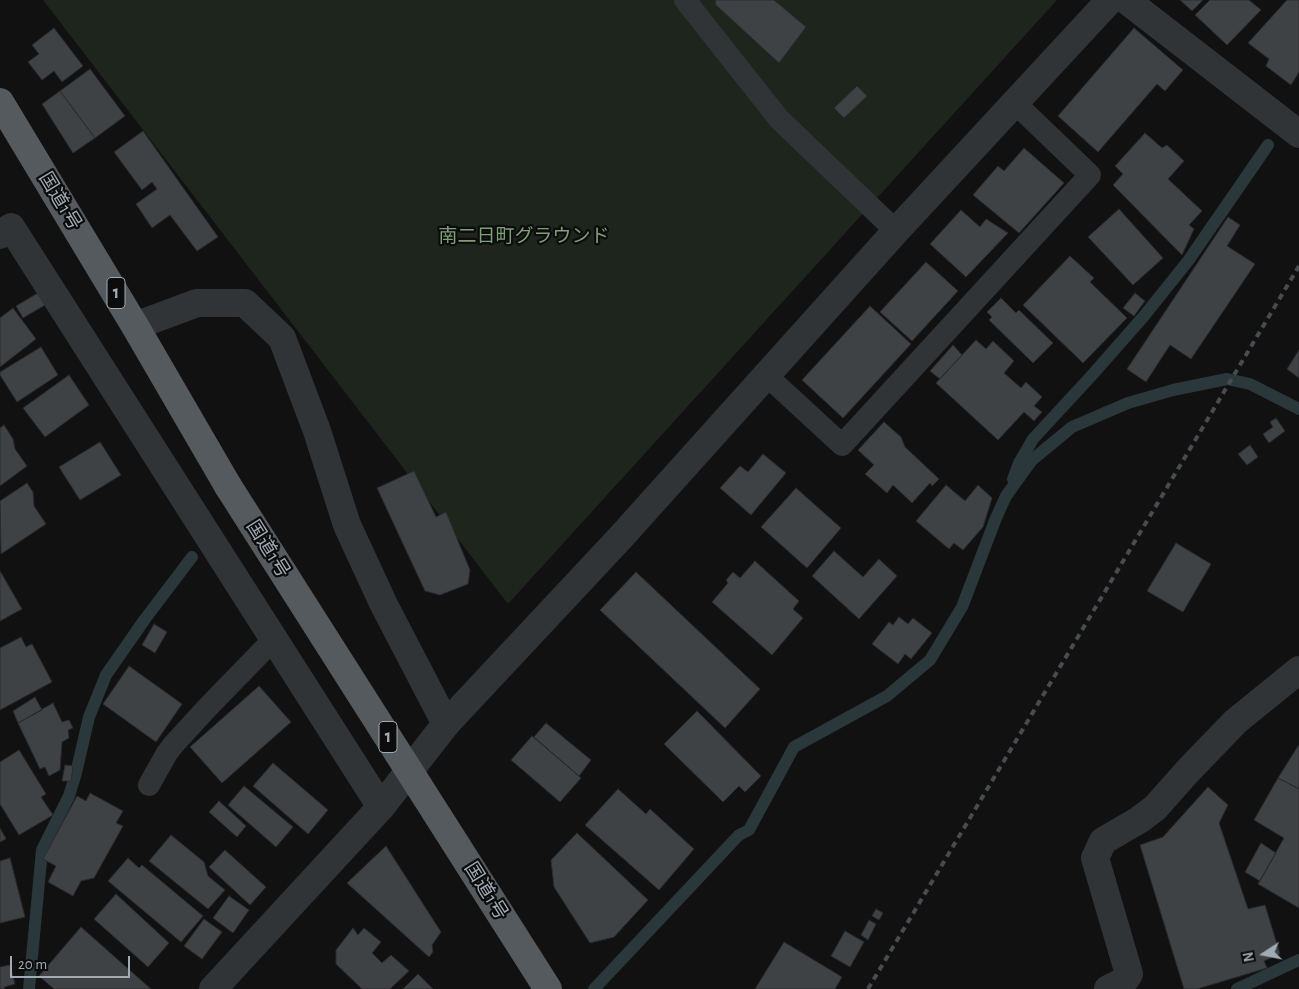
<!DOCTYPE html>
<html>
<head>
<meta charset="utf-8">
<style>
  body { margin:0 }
  #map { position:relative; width:1299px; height:989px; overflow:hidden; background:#111112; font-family:"Alegreya Sans",sans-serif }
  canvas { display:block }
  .north { position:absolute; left:1239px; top:929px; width:50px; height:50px; -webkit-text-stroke:4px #0c0c0d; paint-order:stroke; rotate:259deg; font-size:14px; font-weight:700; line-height:20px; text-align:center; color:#a1abb3 }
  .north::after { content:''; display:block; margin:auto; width:18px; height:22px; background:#a1abb3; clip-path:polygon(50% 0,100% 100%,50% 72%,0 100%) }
  .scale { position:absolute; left:10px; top:956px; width:120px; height:22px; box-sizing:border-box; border:2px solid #a1abb3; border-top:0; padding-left:6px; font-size:15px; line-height:18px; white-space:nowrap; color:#a1abb3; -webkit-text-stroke:4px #0c0c0d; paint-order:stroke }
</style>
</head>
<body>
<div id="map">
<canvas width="1299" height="989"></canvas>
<div class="north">N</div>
<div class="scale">20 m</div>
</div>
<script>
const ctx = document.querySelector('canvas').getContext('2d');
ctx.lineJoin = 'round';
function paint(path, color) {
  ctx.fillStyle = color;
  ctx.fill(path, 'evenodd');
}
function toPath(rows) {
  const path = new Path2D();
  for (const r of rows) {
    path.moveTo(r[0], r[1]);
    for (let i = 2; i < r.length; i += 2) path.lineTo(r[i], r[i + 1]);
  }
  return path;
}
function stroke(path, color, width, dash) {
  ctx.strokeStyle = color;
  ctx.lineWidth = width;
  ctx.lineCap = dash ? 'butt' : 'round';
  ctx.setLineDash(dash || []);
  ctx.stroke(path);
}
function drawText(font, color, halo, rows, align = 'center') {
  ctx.font = font + ' "Alegreya Sans","Noto Sans JP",sans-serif';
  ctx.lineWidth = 4.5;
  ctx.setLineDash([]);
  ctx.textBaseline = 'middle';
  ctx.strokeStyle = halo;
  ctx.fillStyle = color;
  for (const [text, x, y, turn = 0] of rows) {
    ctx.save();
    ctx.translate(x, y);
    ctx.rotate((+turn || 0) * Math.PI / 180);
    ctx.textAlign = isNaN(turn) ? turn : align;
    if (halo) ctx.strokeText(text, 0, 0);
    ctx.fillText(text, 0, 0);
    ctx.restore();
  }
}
const green = toPath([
  [43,0,1057,0,508,604]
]);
const stream = toPath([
  [1013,479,1019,463,1033,439,1093,374,1144,316,1188,261,1268,145],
  [29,989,42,850,69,796,76,773,89,717,106,675,145,619,192,557],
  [594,989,739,835,749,830,794,747,887,696,930,660,962,607,996,518,1006,496,1032,460,1072,427,1128,403,1173,390,1227,379,1250,384,1299,409],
  [1237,989,1299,960]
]);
const building = toPath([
  [715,0,774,0,806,27,779,63,716,5,715,0],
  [1180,0,1203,0,1192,11,1180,0],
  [1210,0,1249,0,1261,10,1227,45,1195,15,1210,0],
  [1287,0,1299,0,1299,72,1291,85,1266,66,1269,59,1248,43,1287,0],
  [54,28,83,66,62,82,54,71,42,80,28,62,39,54,32,45,54,28],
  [1134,28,1183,70,1165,91,1157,84,1098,152,1058,116,1134,28],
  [90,69,125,116,95,138,60,91,90,69],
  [857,86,867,96,844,118,834,108,857,86],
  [60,91,95,138,73,153,42,104,60,91],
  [143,131,218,237,197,251,170,215,152,228,136,204,157,189,152,182,142,190,114,152,143,131],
  [1145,133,1162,148,1167,145,1184,161,1168,179,1202,211,1189,225,1194,229,1182,255,1113,185,1123,174,1115,166,1145,133],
  [1024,148,1064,183,1019,233,973,195,998,166,1004,171,1024,148],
  [1119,209,1163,258,1133,285,1088,237,1119,209],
  [961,210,980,227,986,219,1008,233,966,277,930,244,961,210],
  [1228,217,1240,225,1227,246,1255,264,1191,359,1170,345,1146,382,1127,369,1228,217],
  [1070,256,1094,278,1090,282,1127,318,1083,363,1023,305,1070,256],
  [926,262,958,291,912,341,880,312,926,262],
  [38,293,45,305,23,318,16,306,38,293],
  [1135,293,1145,301,1134,316,1123,308,1135,293],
  [1001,298,1016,313,1019,310,1053,343,1033,363,989,320,992,317,987,312,1001,298],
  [870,306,911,344,843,418,802,380,870,306],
  [13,308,36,339,0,367,0,318,13,308],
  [976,340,986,349,993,341,1014,361,1004,373,1021,388,1026,382,1042,397,1034,406,1042,412,1034,421,1024,412,998,440,936,383,976,340],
  [953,345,962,355,940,379,930,371,953,345],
  [41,347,58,375,17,402,0,375,0,372,41,347],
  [1299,350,1299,378,1287,369,1299,350],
  [69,375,89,405,45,437,23,408,69,375],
  [1276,418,1285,431,1269,443,1263,434,1273,427,1270,422,1276,418],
  [884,422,901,437,905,447,939,479,932,486,930,483,912,503,893,485,887,493,865,474,874,465,858,450,884,422],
  [4,425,13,439,15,449,27,466,0,486,0,428,4,425],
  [100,442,121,475,80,500,59,467,100,442],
  [1250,445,1258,457,1247,465,1238,454,1250,445],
  [763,454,786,473,751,515,720,488,740,466,748,472,763,454],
  [414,471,436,517,446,512,470,570,468,584,440,595,425,591,377,488,414,471],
  [27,483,33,492,34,506,46,524,1,554,0,501,27,483],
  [946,485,965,501,978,485,992,498,983,527,963,550,954,543,949,549,916,521,946,485],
  [796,488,841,528,807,568,761,527,796,488],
  [1176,543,1211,564,1183,612,1147,591,1176,543],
  [834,551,863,577,879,559,897,576,859,619,812,576,834,551],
  [755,561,799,601,793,609,803,618,772,655,712,602,728,583,726,580,733,572,740,578,755,561],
  [0,571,22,609,0,621,0,571],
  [636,572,760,689,725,728,600,610,636,572],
  [899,617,908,624,913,618,932,633,911,659,905,654,898,664,872,644,889,622,893,625,899,617],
  [154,624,167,632,155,653,142,645,154,624],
  [21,637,26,647,32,644,52,682,0,710,0,648,21,637],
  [129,666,182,704,156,742,103,704,129,666],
  [259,686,291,722,222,783,190,747,259,686],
  [35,697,42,710,18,723,13,711,35,697],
  [53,703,62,722,69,720,73,728,68,730,69,738,62,742,60,770,49,776,45,767,40,769,18,723,53,703],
  [697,711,761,776,745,792,739,786,723,802,664,744,697,711],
  [546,723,591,760,579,776,534,737,546,723],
  [532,736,581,778,560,802,511,760,532,736],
  [1298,746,1299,746,1299,789,1278,778,1298,746],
  [19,750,46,794,41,797,53,815,19,835,0,804,0,762,19,750],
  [273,763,328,810,308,834,253,786,273,763],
  [65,765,73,766,71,781,62,781,65,765],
  [1278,778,1299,789,1299,908,1258,884,1284,838,1254,820,1278,778],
  [244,786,293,827,276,847,228,805,244,786],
  [1208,787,1228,805,1219,823,1248,909,1265,905,1280,954,1264,961,1267,968,1197,989,1184,989,1140,845,1163,837,1208,787],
  [618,789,646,814,650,809,694,849,659,890,585,825,618,789],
  [90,793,123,811,116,823,123,826,94,878,81,881,73,896,48,882,56,866,43,859,77,796,86,801,90,793],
  [219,801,246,826,237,837,209,812,219,801],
  [0,828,6,839,0,842,0,828],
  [577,833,648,900,614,937,590,943,554,887,551,860,577,833],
  [171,835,204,862,208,876,225,890,208,909,149,861,171,835],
  [1261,843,1276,853,1260,881,1245,872,1261,843],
  [386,846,441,932,432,945,433,952,429,957,347,883,386,846],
  [225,850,266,887,250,905,209,867,225,850],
  [10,858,25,917,0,923,0,861,10,858],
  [128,858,139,868,142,865,203,916,181,942,108,881,128,858],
  [116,894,169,943,148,967,94,919,116,894],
  [229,896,249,910,233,933,213,918,229,896],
  [876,909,883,913,879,920,872,916,876,909],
  [204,919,222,932,202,959,184,946,204,919],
  [869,920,876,924,868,940,861,935,869,920],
  [81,927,151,989,54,989,39,976,81,927],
  [353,928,358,935,364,928,381,942,372,953,382,963,391,955,409,971,390,989,362,989,336,964,336,950,353,928],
  [845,931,864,942,850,967,831,956,845,931],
  [784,942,842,977,835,989,755,989,784,942],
  [10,965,15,984,4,987,5,989,0,989,0,967,10,965],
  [418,974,433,989,403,989,418,974]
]);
const service = toPath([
  [685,0,779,119,896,231],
  [766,375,842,445,1090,175,1015,103],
  [149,785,167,753,174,744,207,708,274,639]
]);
const minor = toPath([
  [1126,0,1299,134],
  [0,235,11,227,381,807],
  [135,326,197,303,245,303,282,338,317,431,347,525,384,605,446,724],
  [1108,989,1124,981,1129,974,1095,858,1103,841,1139,820,1155,808,1186,773,1235,722,1299,670]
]);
const tertiary = toPath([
  [213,989,381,807,446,724,621,537,896,231,1110,0]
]);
const trunk = toPath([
  [0,102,135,326,228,486]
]);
const rail = toPath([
  [868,989,1299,266]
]);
const trunkBridge = toPath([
  [228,486,548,989]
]);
const shields = [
  [116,293,18],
  [388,737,18]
];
const shieldNames = [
  ["1",116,293],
  ["1",388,737]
];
const streetNames = [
  ["国道1号",60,201,59],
  ["国道1号",268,549,58],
  ["国道1号",486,891,58]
];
const parkNames = [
  ["南二日町グラウンド",524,236]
];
paint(green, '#1d251d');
stroke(stream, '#2a373b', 12);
paint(building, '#3f4245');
stroke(building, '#2a2b2e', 1);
stroke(service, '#313437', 22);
stroke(minor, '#313437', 28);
stroke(tertiary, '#313437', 28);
stroke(trunk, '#555a5f', 28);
stroke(rail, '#484c50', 4, [6, 5]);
stroke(trunkBridge, '#555a5f', 28);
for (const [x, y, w] of shields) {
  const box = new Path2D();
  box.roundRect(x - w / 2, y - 15.5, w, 31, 4);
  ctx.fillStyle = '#0c0c0d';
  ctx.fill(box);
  stroke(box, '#a1abb3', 1);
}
drawText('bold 18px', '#a1abb3', null, shieldNames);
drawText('19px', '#a1abb3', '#0c0c0d', streetNames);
drawText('19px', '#7e9f77', '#0c0c0d', parkNames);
</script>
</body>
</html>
